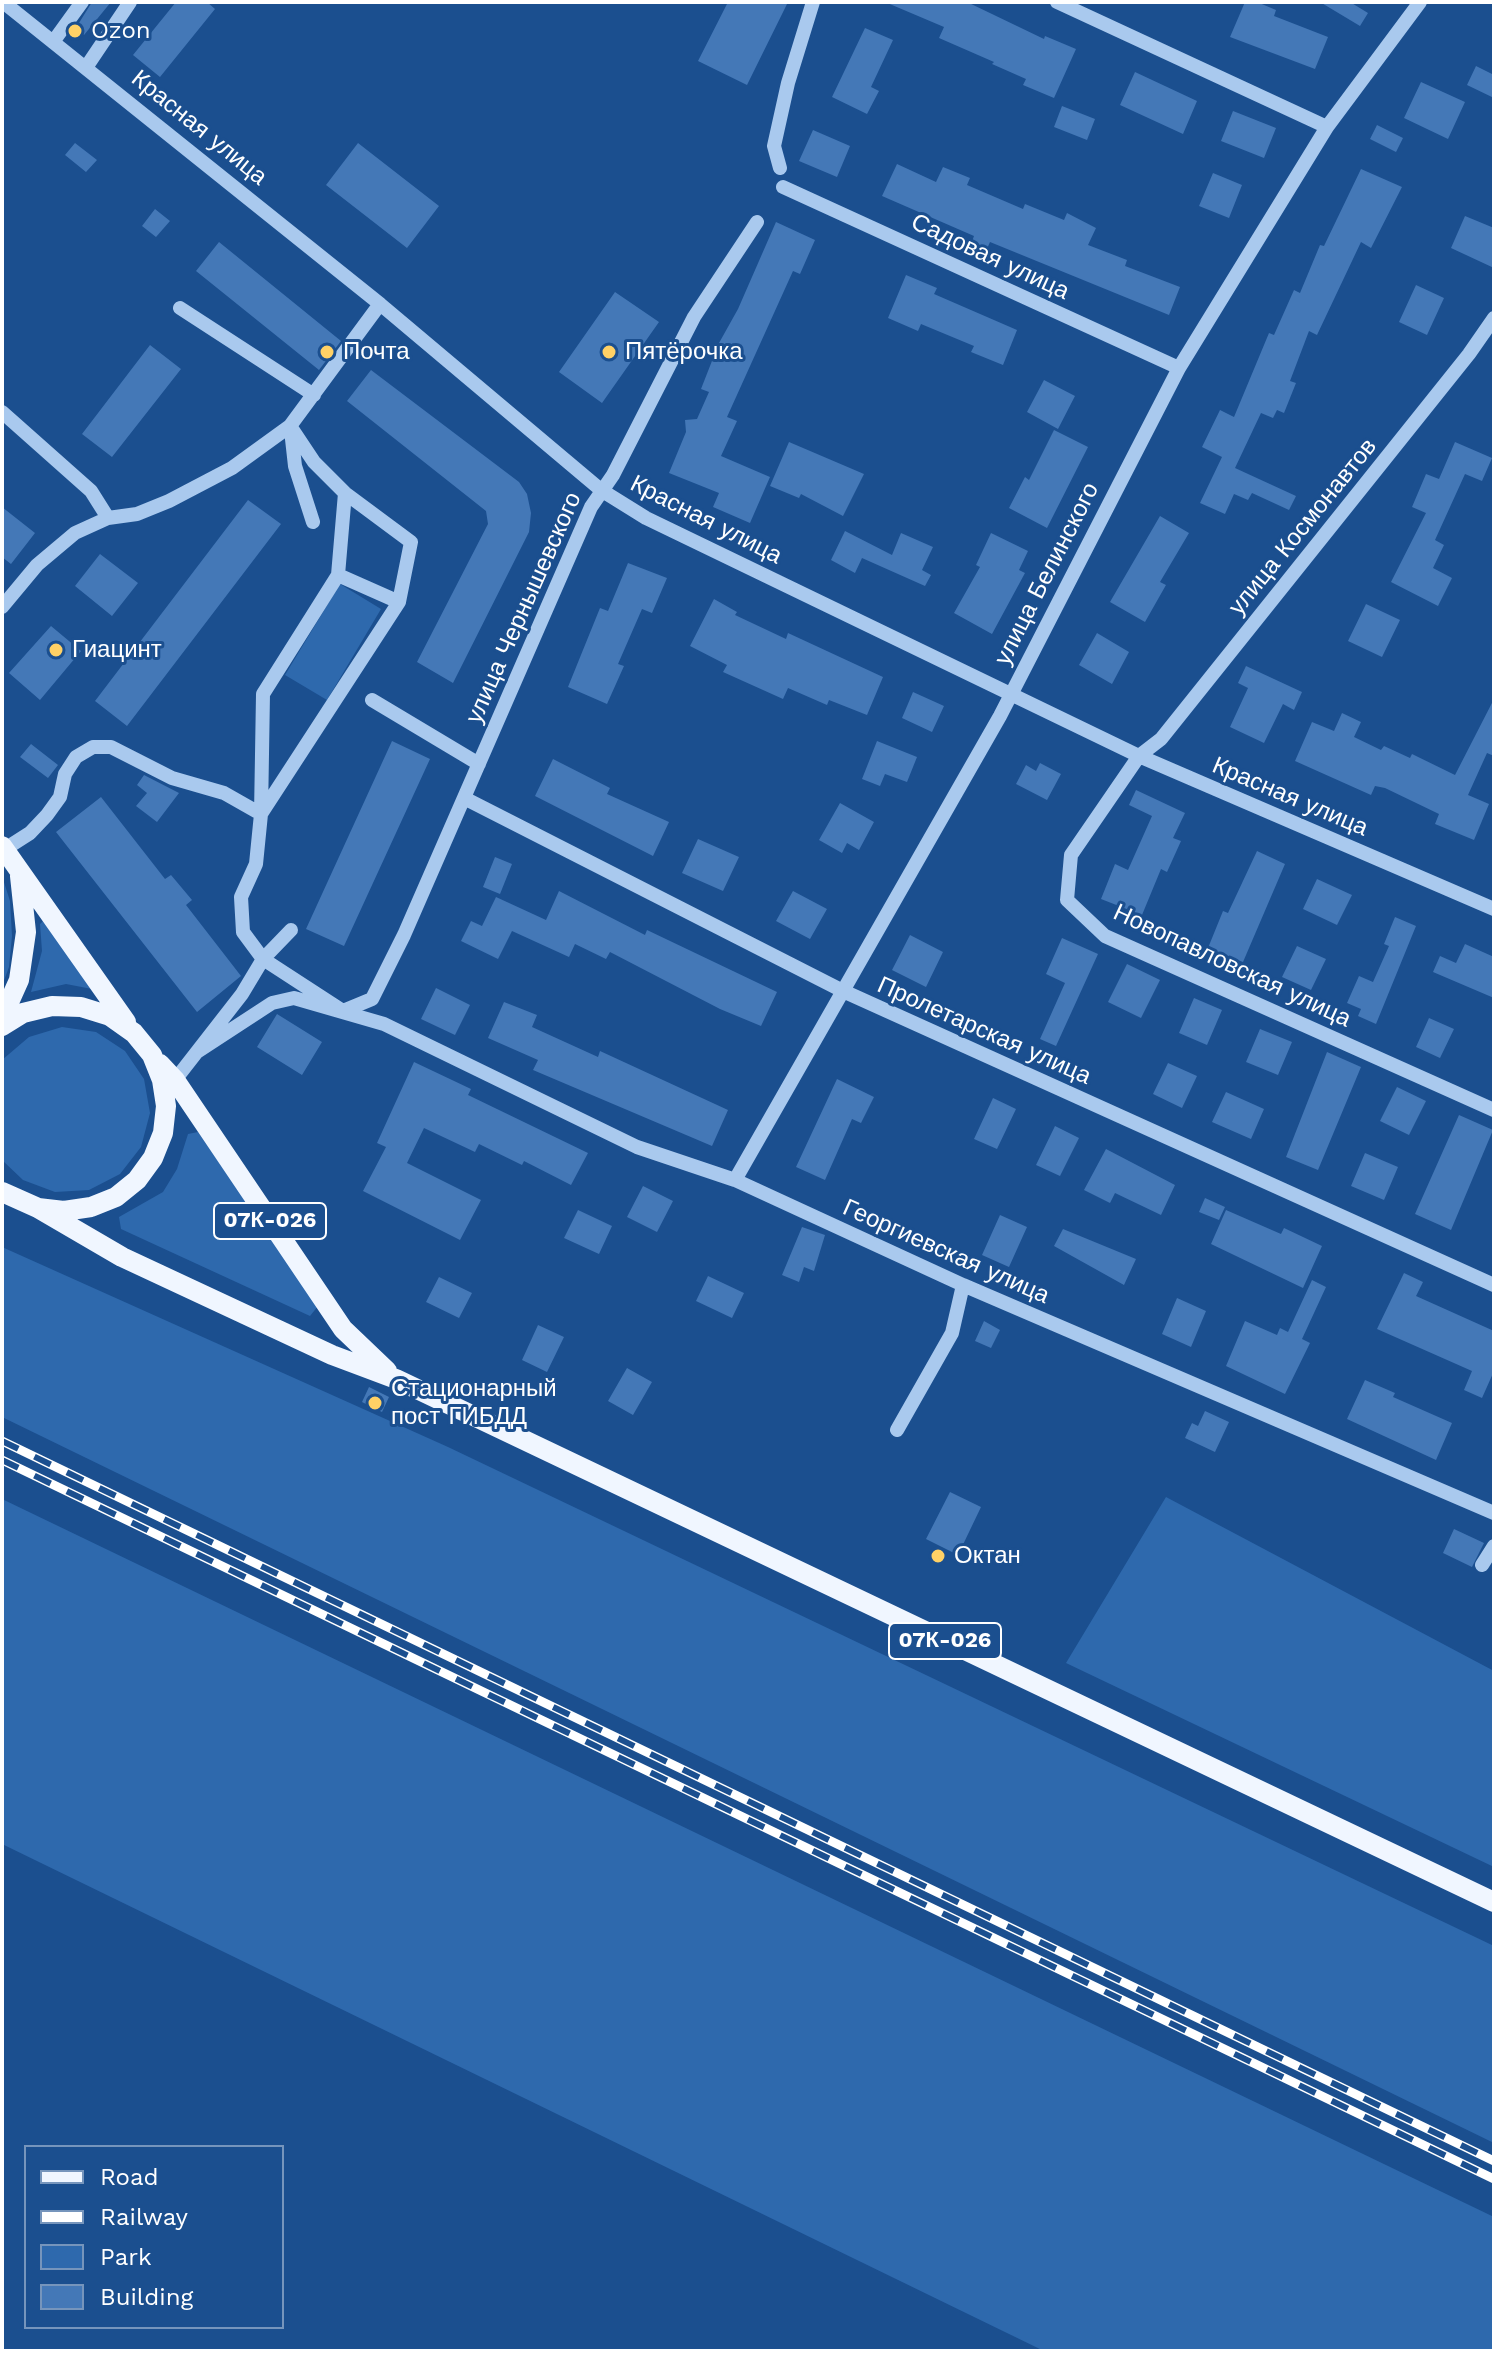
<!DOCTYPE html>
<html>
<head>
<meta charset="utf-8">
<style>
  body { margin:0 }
  #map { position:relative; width:1496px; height:2353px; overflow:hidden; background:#1b4f8f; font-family:"Work Sans",sans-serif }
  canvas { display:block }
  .frame { position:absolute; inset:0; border:4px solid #fff; pointer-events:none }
  .legend { position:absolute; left:24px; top:2145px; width:260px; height:184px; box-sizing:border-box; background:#1b4f8f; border:2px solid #7695bc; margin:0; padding:10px 14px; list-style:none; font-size:24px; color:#fff }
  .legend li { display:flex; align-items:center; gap:16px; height:40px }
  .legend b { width:40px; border:2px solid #7695bc }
</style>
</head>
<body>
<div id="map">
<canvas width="1496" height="2353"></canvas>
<div class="frame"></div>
<ul class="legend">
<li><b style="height:10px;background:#f0f6ff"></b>Road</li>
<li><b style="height:10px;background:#fff"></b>Railway</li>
<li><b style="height:22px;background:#2e69ad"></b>Park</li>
<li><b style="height:22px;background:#4478b7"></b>Building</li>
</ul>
</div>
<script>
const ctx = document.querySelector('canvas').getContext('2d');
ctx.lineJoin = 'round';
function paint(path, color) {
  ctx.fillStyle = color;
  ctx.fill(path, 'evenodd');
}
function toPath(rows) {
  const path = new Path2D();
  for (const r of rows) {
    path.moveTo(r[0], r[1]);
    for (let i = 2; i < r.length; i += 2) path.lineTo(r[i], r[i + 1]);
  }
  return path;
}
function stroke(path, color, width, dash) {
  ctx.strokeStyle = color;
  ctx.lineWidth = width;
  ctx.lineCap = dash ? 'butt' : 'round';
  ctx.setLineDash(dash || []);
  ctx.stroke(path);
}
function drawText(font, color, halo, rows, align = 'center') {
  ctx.font = font + ' "Work Sans",sans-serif';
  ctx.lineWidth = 6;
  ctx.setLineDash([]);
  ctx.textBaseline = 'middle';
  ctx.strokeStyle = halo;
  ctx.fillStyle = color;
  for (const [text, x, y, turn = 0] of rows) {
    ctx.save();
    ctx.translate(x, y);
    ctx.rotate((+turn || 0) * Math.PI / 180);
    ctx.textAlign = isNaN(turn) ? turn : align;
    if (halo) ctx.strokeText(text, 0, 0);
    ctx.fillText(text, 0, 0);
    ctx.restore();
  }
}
const green = toPath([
  [340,584,381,609,327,700,285,675],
  [2,876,10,901,12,936,9,967,2,986],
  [45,919,92,989,66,984,31,992,42,951,40,924],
  [62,1027,96,1032,125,1051,144,1079,150,1113,141,1147,120,1174,89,1190,55,1192,23,1180,2,1160,2,1060,29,1037],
  [198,1132,318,1306,310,1316,121,1229,119,1217,163,1192,177,1169,188,1134],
  [2,1247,448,1447,1494,1946,1494,2143,2,1417],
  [1166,1497,1494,1671,1494,1867,1066,1663],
  [2,1499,1494,2217,1494,2351,1044,2351,2,1844]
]);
const building = toPath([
  [92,2,111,2,84,35,74,31],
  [176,2,207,2,215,9,160,77,133,55],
  [728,2,788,2,747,85,698,61],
  [885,2,967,2,1044,39,1045,36,1076,49,1054,98,1023,85,1026,79,992,64,994,62,939,38,944,27],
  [1245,2,1257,2,1276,10,1274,16,1328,37,1315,69,1230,37],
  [1320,2,1350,2,1368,13,1360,26],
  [865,28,893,40,871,87,879,91,867,114,832,97],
  [1476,66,1494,75,1494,98,1467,85],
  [1135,72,1197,101,1183,134,1120,105],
  [1421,82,1465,102,1448,139,1404,118],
  [1062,106,1095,119,1087,140,1054,127],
  [1233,111,1276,128,1264,158,1221,141],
  [1377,125,1403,138,1396,152,1370,139],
  [813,130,850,146,837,177,799,161],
  [75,143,97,160,86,172,65,155],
  [358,143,439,206,407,248,326,185],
  [897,164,936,182,943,167,970,178,967,185,1023,209,1025,204,1064,220,1067,213,1096,228,1088,245,1127,260,1125,266,1180,287,1169,315,990,242,986,251,971,244,974,236,882,196],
  [1361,169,1402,187,1371,248,1361,242,1317,335,1309,331,1290,381,1296,383,1284,413,1277,410,1273,418,1261,413,1235,468,1296,496,1289,510,1252,493,1248,500,1234,494,1225,514,1200,503,1222,457,1202,447,1220,410,1234,417,1269,333,1274,335,1294,290,1300,293,1320,245,1324,246],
  [1213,173,1242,185,1229,218,1199,206],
  [155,209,170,221,156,237,142,226],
  [1465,216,1494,228,1494,268,1451,248],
  [776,222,815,240,800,274,793,271,727,417,737,421,721,456,770,477,750,523,713,507,719,493,669,473,686,432,685,420,697,419,709,392,701,389,719,343,738,309],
  [219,242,341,341,319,370,196,271],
  [906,275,937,288,934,294,1017,330,1003,365,971,352,974,346,921,324,918,331,888,318],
  [1416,285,1444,298,1427,335,1399,322],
  [615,292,659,322,602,403,559,372],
  [150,345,181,369,112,457,82,434],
  [371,370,519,482,527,494,531,513,529,532,453,683,417,662,488,524,486,511,347,401],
  [1044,380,1075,396,1058,429,1027,412],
  [1054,430,1088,447,1047,528,1009,508,1025,477,1029,480],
  [789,442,864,474,843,516,801,494,799,498,770,486],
  [1455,442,1492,458,1482,481,1465,474,1435,540,1444,545,1433,568,1452,578,1438,606,1391,582,1426,513,1412,507,1426,474,1439,479],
  [248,500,281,524,127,726,95,701],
  [2,507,35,533,11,564,2,557],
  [1160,516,1189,533,1160,582,1166,585,1145,622,1110,602],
  [845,531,892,555,901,533,933,547,922,570,931,575,925,586,862,558,855,573,831,560],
  [991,533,1028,551,1019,570,1025,573,992,634,954,613,980,567,976,565],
  [100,554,138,583,112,616,75,586],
  [628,563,667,578,652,613,642,609,618,664,624,666,607,704,568,687,600,608,608,611],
  [714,599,737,612,735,615,786,639,788,633,883,677,867,715,829,700,827,705,788,688,783,699,723,672,727,665,690,646],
  [1366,604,1400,620,1382,657,1348,641],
  [51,626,81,651,40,700,9,673],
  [1097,633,1129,652,1112,684,1079,665],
  [1246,666,1302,692,1294,710,1283,704,1264,743,1230,727,1248,688,1238,683],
  [913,692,944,706,932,732,902,718],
  [1494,699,1494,756,1487,753,1468,795,1489,804,1474,840,1435,824,1439,814,1385,788,1375,786,1371,795,1295,761,1312,722,1334,731,1342,713,1361,722,1354,737,1381,750,1384,746,1410,758,1412,754,1455,775],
  [392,741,430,759,344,946,306,929],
  [877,741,917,757,907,782,885,774,880,786,862,779],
  [31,744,58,765,48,778,20,757],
  [553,759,610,788,607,794,669,822,653,856,535,796],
  [1040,763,1061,774,1047,800,1016,784,1026,765,1036,771],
  [144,775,179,793,157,822,136,806,147,793,137,785],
  [1136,790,1185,813,1173,838,1181,841,1167,872,1161,869,1142,915,1101,899,1115,864,1128,870,1152,816,1129,805],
  [101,797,165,879,171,875,192,900,186,905,241,976,197,1012,56,832],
  [840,803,874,822,859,850,847,843,842,853,819,840],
  [698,839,739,857,723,891,682,873],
  [1257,851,1285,864,1243,962,1208,948,1223,911,1228,913],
  [495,857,512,864,500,894,483,887],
  [1317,879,1352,895,1337,925,1303,909],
  [559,891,645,935,647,930,777,992,761,1026,720,1009,610,952,606,959,575,944,569,957,512,931,498,959,461,941,471,921,482,926,496,897,546,920],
  [793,891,827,909,810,939,776,921],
  [1395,917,1416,926,1376,1024,1358,1016,1361,1009,1347,1003,1359,976,1373,982,1389,946,1384,944],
  [910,935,943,952,926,987,892,970],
  [1062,938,1098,954,1056,1046,1040,1039,1065,983,1046,974],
  [1465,944,1494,957,1494,998,1433,972,1440,956,1456,963],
  [1297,946,1326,959,1311,990,1282,977],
  [1127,964,1160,980,1141,1018,1108,1002],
  [436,988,470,1005,455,1035,421,1019],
  [1194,998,1222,1010,1207,1045,1179,1033],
  [504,1002,537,1015,532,1027,598,1057,600,1051,728,1110,712,1146,533,1070,538,1060,488,1038],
  [277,1014,322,1042,302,1075,257,1047],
  [1429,1018,1454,1029,1440,1058,1416,1047],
  [1260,1029,1292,1042,1278,1075,1246,1062],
  [1327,1052,1361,1067,1318,1170,1286,1157],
  [414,1062,471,1089,468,1095,588,1153,571,1185,524,1161,522,1165,479,1144,475,1152,424,1128,407,1163,481,1200,460,1240,363,1191,386,1147,377,1143],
  [1168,1063,1197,1076,1182,1108,1153,1094],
  [837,1079,874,1097,861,1123,852,1119,825,1180,796,1167],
  [1397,1087,1426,1101,1409,1135,1380,1121],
  [1226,1092,1264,1109,1251,1139,1212,1122],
  [993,1098,1016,1109,997,1149,974,1139],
  [1459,1115,1493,1130,1451,1230,1415,1214],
  [1055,1126,1079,1138,1060,1176,1036,1165],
  [1106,1149,1175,1185,1161,1215,1115,1193,1110,1203,1084,1190],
  [1365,1153,1398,1167,1384,1200,1351,1186],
  [643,1186,673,1201,657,1232,627,1217],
  [1205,1198,1225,1207,1219,1220,1199,1212],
  [578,1210,612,1226,599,1254,564,1238],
  [1226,1210,1281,1234,1284,1228,1322,1246,1303,1288,1211,1244],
  [1000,1215,1027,1227,1009,1267,982,1255],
  [802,1227,825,1235,814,1271,804,1267,799,1282,782,1275],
  [1063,1229,1136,1259,1124,1285,1054,1246],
  [1404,1273,1423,1282,1416,1296,1494,1331,1494,1371,1482,1398,1464,1390,1472,1371,1377,1329],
  [708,1276,744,1293,732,1318,696,1301],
  [439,1277,472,1293,459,1318,426,1302],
  [1312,1280,1326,1287,1302,1339,1310,1343,1285,1394,1226,1366,1245,1321,1277,1335,1280,1328,1288,1332],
  [1177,1298,1206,1311,1191,1347,1162,1334],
  [984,1321,1000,1330,991,1348,975,1341],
  [538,1325,564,1337,547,1372,522,1360],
  [627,1368,652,1382,633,1415,608,1401],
  [1365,1380,1395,1393,1393,1397,1452,1423,1436,1460,1347,1419],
  [369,1387,389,1397,382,1412,362,1402],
  [1205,1411,1229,1422,1215,1452,1185,1438,1192,1423,1198,1426],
  [950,1492,981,1507,958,1555,926,1539],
  [1454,1529,1484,1543,1472,1567,1443,1553]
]);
const minor = toPath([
  [3,2,380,304,601,490,646,518,1139,756,1494,909],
  [1057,2,1327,127],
  [53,42,82,2],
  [87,66,130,2],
  [780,168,774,146,788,83,813,2],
  [783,187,1179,368],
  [180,308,314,395],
  [1494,318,1469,354,1161,739,1139,756,1071,855,1067,900,1105,936,1494,1110],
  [2,412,91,491,108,518],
  [290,426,314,462,345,493,411,542,399,602,261,814,263,694,338,575,345,493],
  [291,430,295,466,313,522],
  [338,575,399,602],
  [2,607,37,565,75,533,108,518,137,514,169,501,232,468,290,426,380,304],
  [372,700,479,764],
  [464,798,843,991,1494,1285],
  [5,849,30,833,47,815,60,797,65,774,76,757,93,747,111,747,172,778,224,793,261,814,256,864,241,897,243,932,263,959,343,1011,372,999,404,935,591,507,613,475,694,317,757,222],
  [197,1052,272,1003,294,998,384,1024,637,1147,735,1180,963,1285,1494,1513],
  [175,1080,242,994,263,959,291,930],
  [735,1180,1000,716,1179,368,1327,127,1420,2],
  [897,1430,952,1333,963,1285],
  [1482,1565,1494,1546]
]);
const major = toPath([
  [2,846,126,1022],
  [2,1018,19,980,26,932,20,876],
  [2,1026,23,1013,52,1006,81,1007,110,1016,134,1033,152,1055,162,1080,166,1106,163,1133,153,1158,137,1180,116,1197,91,1207,64,1211,38,1208,2,1192],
  [160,1064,175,1080,343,1329,387,1371],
  [38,1208,122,1257,332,1355,396,1379,1494,1902]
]);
const rail = toPath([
  [2,1441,1494,2161],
  [2,1460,1494,2179]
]);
const markers = [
  [75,31,8,"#ffd166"],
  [327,352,8,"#ffd166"],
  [609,352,8,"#ffd166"],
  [56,650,8,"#ffd166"],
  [375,1403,8,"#ffd166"],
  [938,1556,8,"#ffd166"]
];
const shields = [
  [270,1221,112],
  [945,1641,112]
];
const shieldNames = [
  ["07К-026",270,1221],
  ["07К-026",945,1641]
];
const poiNames = [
  ["Ozon",91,31],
  ["Почта",343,352],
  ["Пятёрочка",625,352],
  ["Гиацинт",72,650],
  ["Стационарный",391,1389],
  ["пост ГИБДД",391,1417],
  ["Октан",954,1556]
];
const streetNames = [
  ["Красная улица",199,128,39],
  ["Садовая улица",990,257,25],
  ["Красная улица",706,520,27],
  ["улица Космонавтов",1303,527,-51],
  ["улица Белинского",1047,574,-63],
  ["улица Чернышевского",524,608,-66],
  ["Красная улица",1290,797,23],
  ["Новопавловская улица",1232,966,25],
  ["Пролетарская улица",984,1031,24],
  ["Георгиевская улица",946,1252,24]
];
paint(green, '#2e69ad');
paint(building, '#4478b7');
stroke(minor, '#a9c9ee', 14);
stroke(major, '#f0f6ff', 20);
stroke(rail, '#fff', 9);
stroke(rail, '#1b4f8f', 6, [18]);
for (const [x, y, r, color] of markers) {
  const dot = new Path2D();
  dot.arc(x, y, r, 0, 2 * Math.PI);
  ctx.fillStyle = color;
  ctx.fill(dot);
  stroke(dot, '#1b4f8f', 3);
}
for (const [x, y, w] of shields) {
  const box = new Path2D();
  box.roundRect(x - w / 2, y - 18, w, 36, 6);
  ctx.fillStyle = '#1b4f8f';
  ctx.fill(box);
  stroke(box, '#fff', 2);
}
drawText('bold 22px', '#fff', null, shieldNames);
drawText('24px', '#fff', '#1b4f8f', poiNames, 'left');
drawText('24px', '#fff', '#1b4f8f', streetNames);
</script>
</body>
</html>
